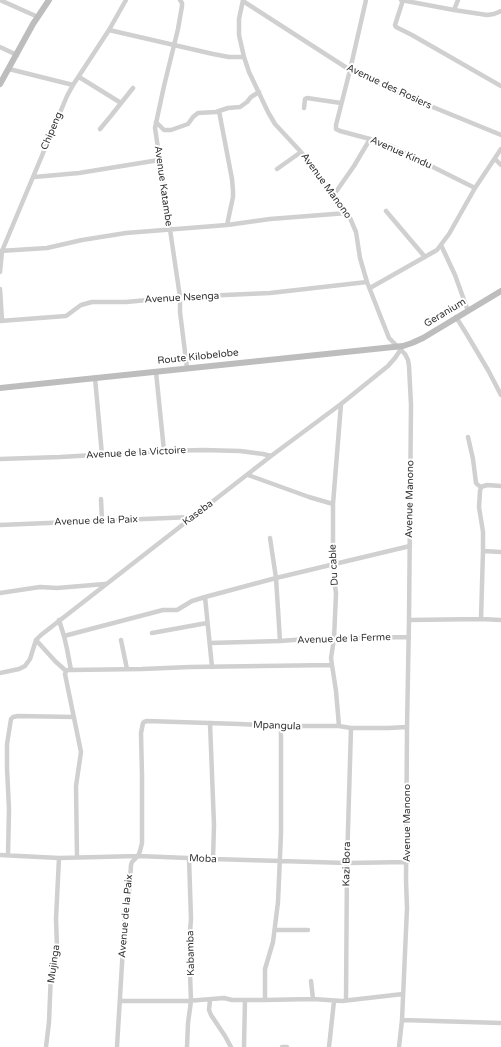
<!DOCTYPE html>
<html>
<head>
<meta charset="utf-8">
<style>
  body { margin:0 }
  canvas { display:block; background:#fff }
</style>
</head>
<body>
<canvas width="501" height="1047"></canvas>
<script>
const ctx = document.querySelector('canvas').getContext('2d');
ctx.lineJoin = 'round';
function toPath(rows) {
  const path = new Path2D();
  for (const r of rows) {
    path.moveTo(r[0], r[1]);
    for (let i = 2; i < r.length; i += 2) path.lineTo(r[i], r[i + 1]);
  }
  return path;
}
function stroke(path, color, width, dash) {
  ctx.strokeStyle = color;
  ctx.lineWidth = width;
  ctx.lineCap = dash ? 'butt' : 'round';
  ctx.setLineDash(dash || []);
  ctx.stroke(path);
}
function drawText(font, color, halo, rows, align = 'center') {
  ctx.font = font + ' "Varela Round",sans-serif';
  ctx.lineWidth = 4;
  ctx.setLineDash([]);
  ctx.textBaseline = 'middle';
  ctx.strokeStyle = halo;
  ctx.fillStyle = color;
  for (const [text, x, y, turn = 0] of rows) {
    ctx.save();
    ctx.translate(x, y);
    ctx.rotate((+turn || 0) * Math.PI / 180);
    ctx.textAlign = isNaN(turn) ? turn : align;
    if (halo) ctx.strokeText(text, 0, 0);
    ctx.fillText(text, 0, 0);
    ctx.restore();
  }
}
const street = toPath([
  [0,0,38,17],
  [180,0,182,3,182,6,178,29,164,86,155,128,180,297,180,312,187,368],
  [243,0,239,19,239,35,244,57,249,72,268,112,275,124,301,152,350,218,356,232,360,258,367,282,389,338,405,354,408,360,409,366,411,405,409,620,407,727,406,880,407,908,402,1020,399,1047],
  [366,0,350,70,336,125,336,129,340,131,370,139,391,146,475,188],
  [401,0,454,10,487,15,494,14,501,11],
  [403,0,395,25,396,27,412,35,501,86],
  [243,1,350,70,401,94,501,135],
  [454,10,458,0],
  [109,30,213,54,229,57,244,57],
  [0,47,17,55],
  [9,69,73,85],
  [79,77,121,103],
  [304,108,305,99,307,98,341,103],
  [219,111,232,179,233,191,233,197,227,225],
  [156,122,164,130,171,130,188,124,193,117,198,113,216,112,228,108,240,107,247,102,251,97,259,92],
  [100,129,110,117,133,88],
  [495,159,501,165],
  [277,169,301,152],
  [34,177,79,173,159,160],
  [333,196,354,166,370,139],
  [386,211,425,257],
  [441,245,455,275,468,311],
  [0,251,47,248,82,240,126,233,227,225,270,219,347,213],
  [0,272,2,251,67,96,73,85,109,30,126,0],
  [370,288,437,250,449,234,475,188,501,149],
  [0,289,2,320],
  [456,317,466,333,488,370,501,395],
  [0,321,66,316,81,305,92,302,126,302,180,297,270,293,367,282],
  [156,372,164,451],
  [95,378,102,455],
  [468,437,473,459,476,483,478,485,481,487],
  [0,459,60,457,164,451,203,450,240,451,263,454,271,456],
  [248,475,309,497,333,504],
  [481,487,480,491,479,507,483,532,483,551,481,619],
  [481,487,487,485,501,486],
  [101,499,102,521],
  [0,525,192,517],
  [270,538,276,578,280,641],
  [483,551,501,552],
  [0,593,40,587,57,588,105,584],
  [205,597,212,667],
  [59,620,64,636,163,610,177,610,192,601,205,597,276,578,410,546],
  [409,620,481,619,501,620],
  [152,633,207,623],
  [64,636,67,649,71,670],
  [36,640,55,661,66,671],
  [121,640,127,669],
  [210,643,280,641,307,639,409,637],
  [66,671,68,670,71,670,142,669,190,667,332,665],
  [66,671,65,674,81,752,76,786,77,857],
  [0,673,19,669,25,666,30,659,36,640,41,635,271,456,341,404,388,366,395,358,401,349],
  [210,723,214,825,213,859],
  [339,726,336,691,332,665,331,658,334,639,336,594,333,565,333,504,341,404],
  [0,855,59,858,138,856,213,859,347,863,407,862],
  [8,855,9,809,7,768,7,744,11,719,13,717,18,716,74,717],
  [275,930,308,930],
  [311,981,313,999],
  [210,1000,209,1010,211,1015,225,1036,231,1047],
  [265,1000,265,969,273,942,278,902,281,833,281,726],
  [346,1000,347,863,351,728],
  [120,1001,187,1001,224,998,232,1000,265,1000,313,999,342,1001,403,994],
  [402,1020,501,1023],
  [46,1047,49,1022,51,972,57,948,56,919,59,858],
  [117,1047,125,914,129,894,131,865,132,862,138,856,140,851,142,843,142,775,141,733,143,723,144,722,147,721,239,724,281,726,339,726,351,728,388,728,407,727],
  [187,1047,188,1023,191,1001,189,945,191,919,189,858],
  [244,1047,245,1000],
  [282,1047,287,1047],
  [329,1047,334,1001]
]);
const secondary = toPath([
  [0,84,33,24,49,0],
  [0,388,403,346,412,343,423,338,501,291]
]);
const streetNames = [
  ["Avenue des Rosiers",389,87,25],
  ["Chipeng",52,131,-67],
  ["Avenue Kindu",401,153,24],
  ["Avenue Katambe",163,186,82],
  ["Avenue Manono",326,186,54],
  ["Avenue Nsenga",182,298,-3],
  ["Geranium",445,313,-31],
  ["Route Kilobelobe",198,357,-6],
  ["Avenue de la Victoire",136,453,-3],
  ["Avenue Manono",410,499,-89],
  ["Kaseba",198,513,-37],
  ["Avenue de la Paix",96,521,-2],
  ["Du cable",334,565,-93],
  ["Avenue de la Ferme",344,639,-2],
  ["Mpangula",277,726,2],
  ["Avenue Manono",407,823,-90],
  ["Moba",203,859,3],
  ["Kazi Bora",347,864,-89],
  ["Avenue de la Paix",126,916,-85],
  ["Kabamba",191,953,-91],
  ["Mujinga",54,964,-82]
];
stroke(street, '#d0d0d0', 4.5);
stroke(secondary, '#bdbdbd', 6);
drawText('10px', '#333', '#fff', streetNames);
</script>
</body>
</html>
